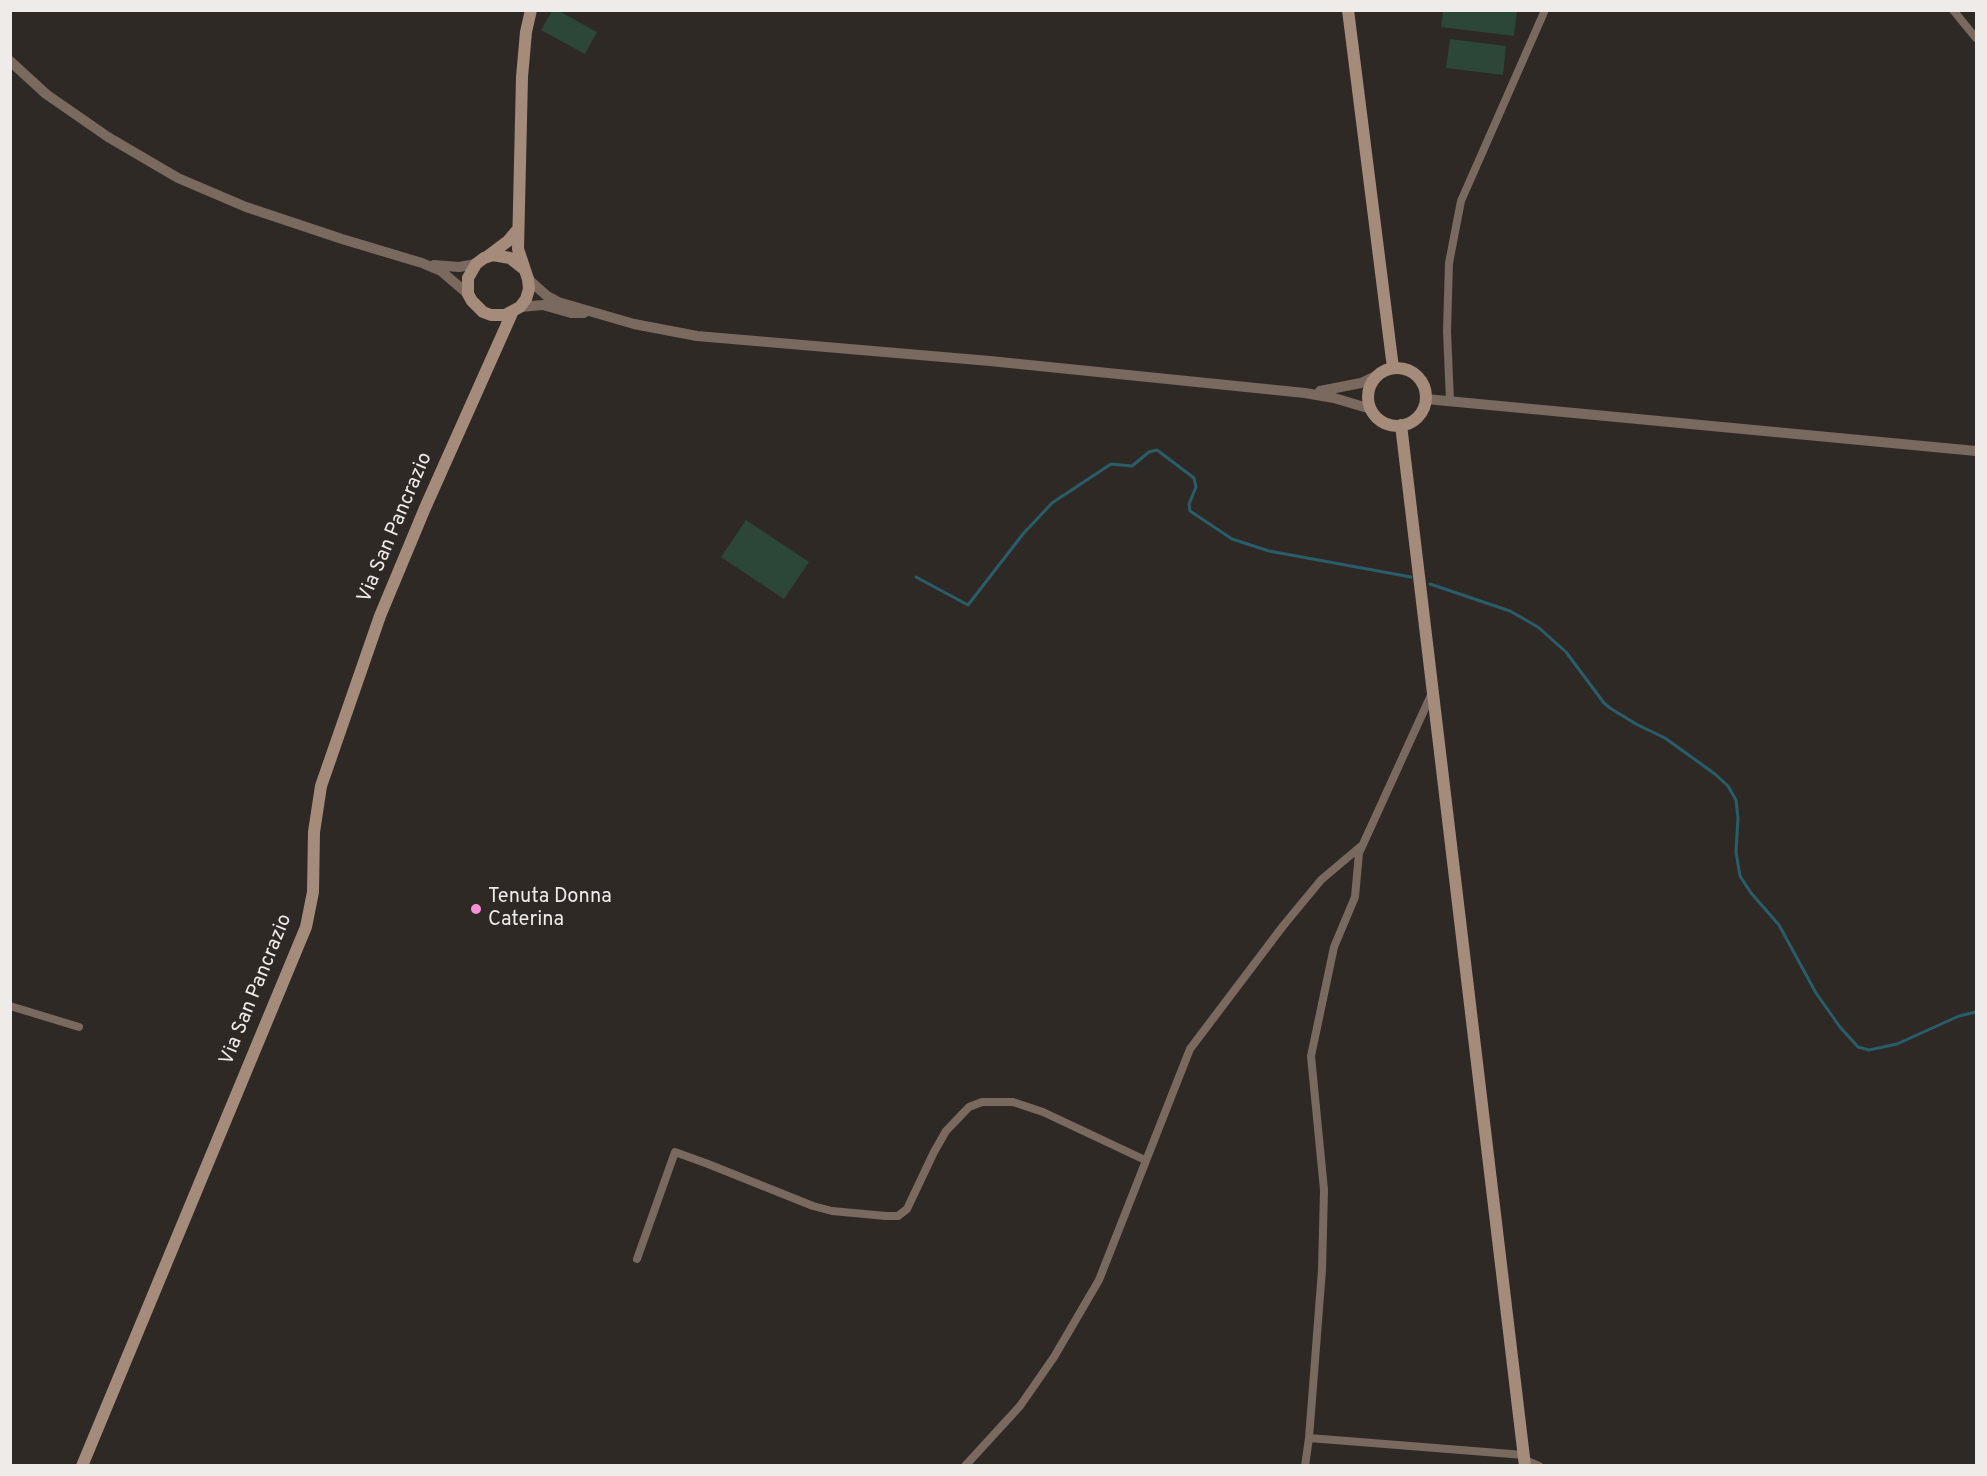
<!DOCTYPE html>
<html>
<head>
<meta charset="utf-8">
<style>
  body { margin:0 }
  #map { position:relative; width:1987px; height:1476px; overflow:hidden; background:#2f2926; font-family:Overpass,sans-serif }
  canvas { display:block }
  .frame { position:absolute; inset:0; border:12px solid #efebe9; pointer-events:none }
</style>
</head>
<body>
<div id="map">
<canvas width="1987" height="1476"></canvas>
<div class="frame"></div>
</div>
<script>
const ctx = document.querySelector('canvas').getContext('2d');
ctx.lineJoin = 'round';
function paint(path, color) {
  ctx.fillStyle = color;
  ctx.fill(path, 'evenodd');
}
function toPath(rows) {
  const path = new Path2D();
  for (const r of rows) {
    if (r.length === 3) {
      path.moveTo(r[0] + r[2], r[1]);
      path.arc(r[0], r[1], r[2], 0, 2 * Math.PI);
      continue;
    }
    path.moveTo(r[0], r[1]);
    for (let i = 2; i < r.length; i += 2) path.lineTo(r[i], r[i + 1]);
  }
  return path;
}
function stroke(path, color, width, dash) {
  ctx.strokeStyle = color;
  ctx.lineWidth = width;
  ctx.lineCap = dash ? 'butt' : 'round';
  ctx.setLineDash(dash || []);
  ctx.stroke(path);
}
function drawText(font, color, halo, rows, align = 'center') {
  ctx.font = font + ' Overpass,sans-serif';
  ctx.lineWidth = 6;
  ctx.setLineDash([]);
  ctx.textBaseline = 'middle';
  ctx.strokeStyle = halo;
  ctx.fillStyle = color;
  for (const [text, x, y, turn = 0] of rows) {
    ctx.save();
    ctx.translate(x, y);
    ctx.rotate((+turn || 0) * Math.PI / 180);
    ctx.textAlign = isNaN(turn) ? turn : align;
    if (halo) ctx.strokeText(text, 0, 0);
    ctx.fillText(text, 0, 0);
    ctx.restore();
  }
}
const green = toPath([
  [557,10,597,32,585,54,541,30,552,11],
  [1443,11,1517,11,1514,36,1441,27],
  [1450,39,1506,46,1503,75,1446,68],
  [746,520,809,562,784,599,721,557]
]);
const stream = toPath([
  [916,577,968,605,1023,534,1052,503,1111,464,1132,466,1149,452,1157,450,1194,478,1196,487,1189,504,1190,511,1232,539,1269,551,1411,577],
  [1430,584,1510,611,1538,627,1566,652,1604,703,1610,708,1636,724,1665,738,1715,774,1728,786,1736,800,1738,818,1736,852,1740,876,1751,893,1779,925,1816,993,1840,1027,1858,1047,1869,1050,1897,1044,1959,1016,1976,1012]
]);
const minor = toPath([
  [1953,10,1976,38],
  [1450,401,1447,331,1449,263,1461,201,1545,10],
  [10,1006,79,1027],
  [637,1259,675,1152,708,1164,813,1206,832,1211,886,1216,898,1216,907,1209,934,1152,946,1131,969,1107,982,1102,1013,1102,1043,1112,1145,1160],
  [1309,1438,1524,1455],
  [1525,1460,1539,1466],
  [965,1466,1020,1406,1054,1357,1099,1280,1190,1049,1283,926,1321,880,1360,847],
  [1305,1466,1309,1438,1322,1270,1324,1190,1311,1056,1334,947,1355,897,1359,853,1432,693]
]);
const tertiary = toPath([
  [10,61,46,94,108,137,178,178,246,207,342,239,422,263,441,271,468,294],
  [434,265,459,267,476,264],
  [528,279,547,296,558,302,634,324,697,336,990,361,1305,393,1334,398,1371,409],
  [520,307,543,305,571,313,584,313],
  [1320,391,1361,383,1376,376],
  [1426,399,1976,451]
]);
const secondary = toPath([
  [1348,10,1393,368],
  [488,256,508,241,518,229],
  [524,269,510,258,493,255,484,258,476,264,468,278,468,294,472,301,483,312,491,315,505,315,520,307,526,299,529,289,528,279,518,249,522,77,526,32,531,10],
  [1397,397,29],
  [1401,425,1525,1466],
  [82,1466,306,927,313,892,314,832,321,786,380,616,425,508,512,313]
]);
const markers = [
  [476,909,6,"#f491d4"]
];
const streetNames = [
  ["Via San Pancrazio",396,528,-67],
  ["Via San Pancrazio",257,990,-68]
];
const poiNames = [
  ["Tenuta Donna",488,898],
  ["Caterina",488,921]
];
paint(green, '#2c4637');
stroke(stream, '#295d6a', 3);
stroke(minor, '#79695e', 8);
stroke(tertiary, '#79695e', 10);
stroke(secondary, '#a58b7a', 12);
for (const [x, y, r, color] of markers) {
  const dot = new Path2D();
  dot.arc(x, y, r, 0, 2 * Math.PI);
  ctx.fillStyle = color;
  ctx.fill(dot);
  stroke(dot, '#2f2926', 2);
}
drawText('20px', '#efebe9', '#2f2926', streetNames);
drawText('20px', '#efebe9', '#2f2926', poiNames, 'left');
</script>
</body>
</html>
